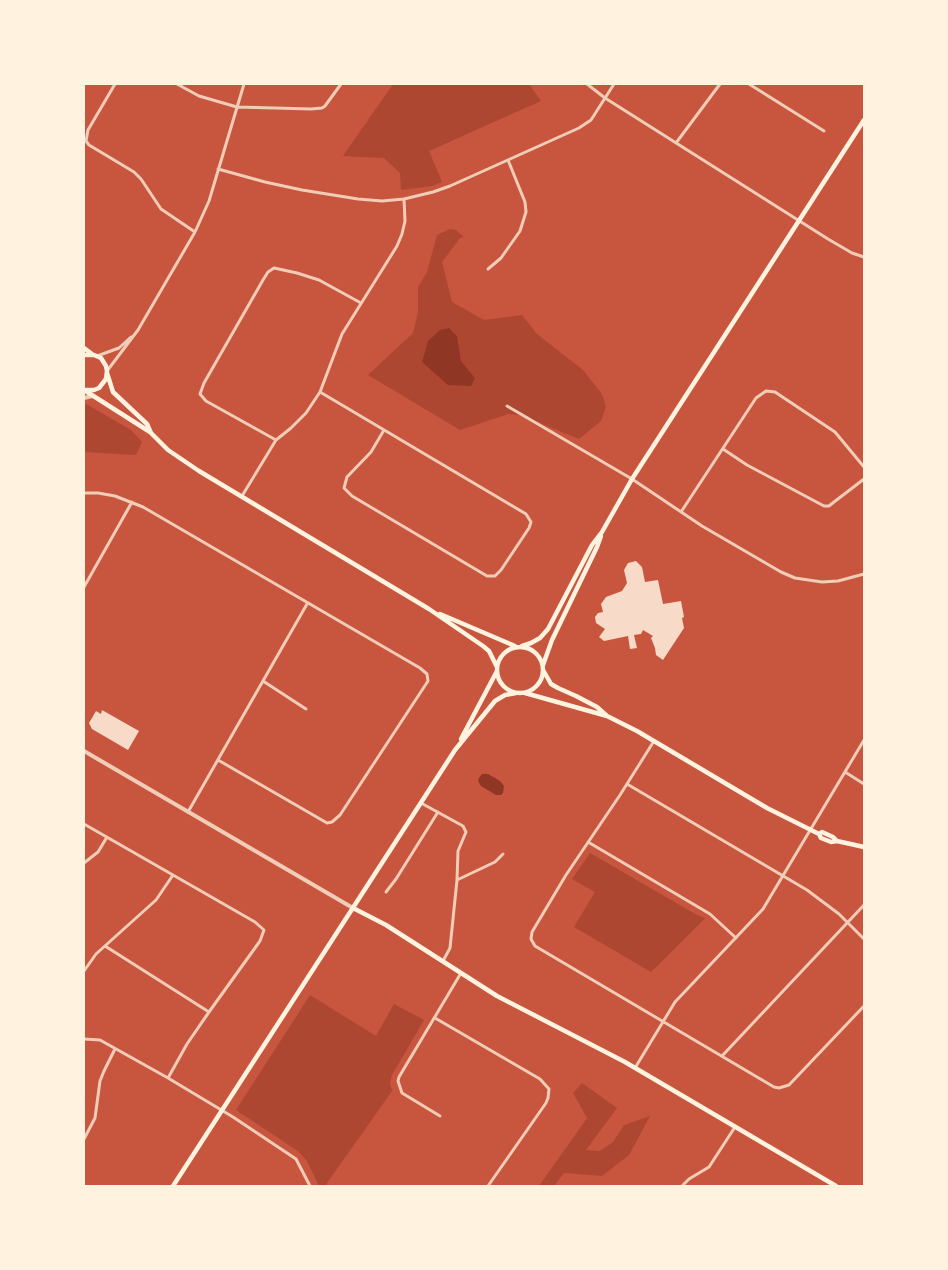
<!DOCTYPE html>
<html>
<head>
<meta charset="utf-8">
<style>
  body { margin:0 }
  #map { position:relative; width:948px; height:1270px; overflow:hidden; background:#c8553d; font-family:"Alegreya Sans",sans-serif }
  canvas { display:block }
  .frame { position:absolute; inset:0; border:85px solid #fff3e0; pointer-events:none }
</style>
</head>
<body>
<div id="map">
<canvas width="948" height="1270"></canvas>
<div class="frame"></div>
</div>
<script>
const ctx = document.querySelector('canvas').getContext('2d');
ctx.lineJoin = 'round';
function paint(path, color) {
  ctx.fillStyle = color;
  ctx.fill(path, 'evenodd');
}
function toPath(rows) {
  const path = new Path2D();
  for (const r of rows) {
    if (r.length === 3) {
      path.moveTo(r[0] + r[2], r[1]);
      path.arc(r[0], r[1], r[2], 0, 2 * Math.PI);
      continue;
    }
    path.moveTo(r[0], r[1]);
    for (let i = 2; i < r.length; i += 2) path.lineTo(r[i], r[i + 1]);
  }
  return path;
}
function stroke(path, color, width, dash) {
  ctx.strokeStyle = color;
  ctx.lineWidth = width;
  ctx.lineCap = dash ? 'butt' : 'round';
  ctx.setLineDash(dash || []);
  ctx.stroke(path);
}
const green = toPath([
  [393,84,529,84,541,101,429,151,442,182,432,186,401,190,400,173,384,158,343,156],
  [450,229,456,230,464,237,460,238,442,262,452,302,484,320,522,315,537,334,583,370,602,394,606,407,601,421,579,439,520,415,508,414,460,430,368,375,413,333,418,312,418,287,427,272,437,235],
  [456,336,461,361,475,378,422,362],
  [86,404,131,430,142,442,136,455,84,452,84,405],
  [590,853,697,915,705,918,651,972,574,927,595,892,572,879],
  [310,995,376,1036,394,1004,424,1020,392,1075,390,1083,392,1091,325,1186,319,1186,307,1161,298,1151,236,1110],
  [582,1083,617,1108,586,1150,600,1151,613,1142,624,1125,650,1116,629,1155,602,1176,564,1173,554,1186,539,1186,587,1118,573,1093]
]);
const water = toPath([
  [449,328,457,336,461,361,475,378,471,386,448,385,422,362,428,341,440,330],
  [482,774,488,774,500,781,504,786,503,793,501,795,496,795,481,786,478,781,479,778]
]);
const building = toPath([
  [636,561,642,567,645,582,658,580,663,604,681,601,684,617,682,618,684,628,663,660,656,655,655,648,651,638,653,636,643,630,641,634,634,635,637,648,630,649,628,636,604,641,599,637,605,629,596,623,595,617,598,613,603,612,601,604,606,597,622,591,627,583,624,570,628,563],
  [102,710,139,731,128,750,92,729,89,723,96,711,101,714]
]);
const minor = toPath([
  [115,84,88,130,86,141,89,145,134,172,141,179,161,209,195,232],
  [177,84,199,96,237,107,311,109,322,108,325,106,341,84],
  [587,84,605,98,828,239,852,253,864,257],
  [749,84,824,131],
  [676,143,720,84],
  [218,169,265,182,302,190,358,199,382,201,404,199,433,192,450,186,579,128,591,120,614,84],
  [488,269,501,258,520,231,526,212,525,202,508,160],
  [97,356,119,348,131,337],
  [107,371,138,330,195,232,209,201,244,84],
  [320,392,526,514,531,522,529,528,501,570,495,576,487,576,352,496,344,488,347,477,371,452,384,430],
  [507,406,632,479,702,526,781,572,795,578,822,582,838,581,864,574],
  [276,440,206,401,200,394,204,383,263,280,268,272,274,268,297,273,319,280,361,303],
  [723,449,747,465,824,506,829,506,834,502,864,479],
  [84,493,98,493,115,496,143,507,420,668,427,674,428,681,340,815,332,822,327,823,218,760],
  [242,496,276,440,291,428,306,413,320,392,342,334,397,246,402,234,405,221,404,199],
  [681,512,756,398,766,391,775,392,835,432,864,467],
  [84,587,132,502],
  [263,681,306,709],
  [654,741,620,795,566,875,532,932,531,939,535,946,774,1087,779,1088,789,1085,864,1006],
  [845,772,864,784],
  [627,784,807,890,839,914,864,939],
  [421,803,463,826,466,832,458,851,457,880,450,948,443,961],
  [188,812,307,604],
  [84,824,255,922,264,930,260,941,209,1012,187,1044,168,1078],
  [588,842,710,914,736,938],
  [84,863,98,852,107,837],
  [457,880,495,862,503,854],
  [386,892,396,879,438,812],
  [105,946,209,1012],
  [84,971,96,954,156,900,173,875],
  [435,1018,540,1079,549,1089,548,1098,546,1103,488,1186],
  [84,1039,100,1040,168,1078,233,1117,296,1159,310,1186],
  [722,1056,864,905],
  [635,1068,675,1002,763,909,864,740],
  [440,1116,402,1093,398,1081,399,1077,461,973],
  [84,1139,95,1118,100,1081,104,1071,115,1049],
  [682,1186,689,1179,709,1167,735,1127]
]);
const tertiary = toPath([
  [84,398,92,396],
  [84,751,353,908]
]);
const secondary = toPath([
  [84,348,92,354],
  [84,355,94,355,101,358,106,366,107,371,106,379,99,388,94,390,85,390],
  [107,373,113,392,147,424,151,433,168,450,199,471,429,609,483,646,489,651,497,667],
  [84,390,150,432],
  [440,614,515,646],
  [522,646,531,643,540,638,548,629,592,545,602,532,632,479,864,120],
  [520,670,23],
  [543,665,552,640,597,547,601,536],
  [543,670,551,684,558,688,576,696,597,707,607,716,637,731,767,808,819,834,822,832,833,837,837,841],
  [525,693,607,716],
  [461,739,497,671],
  [819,834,821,838,831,842,837,841,864,847],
  [353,908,386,925,497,996,625,1062,836,1186],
  [173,1186,455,750,495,701,505,695,516,693]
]);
paint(green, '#ae4732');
paint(water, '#8f3625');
paint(building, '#f7dbc8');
stroke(minor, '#f1ccb7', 3);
stroke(tertiary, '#f1ccb7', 4);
stroke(secondary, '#fff3e0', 4.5);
</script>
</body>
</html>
